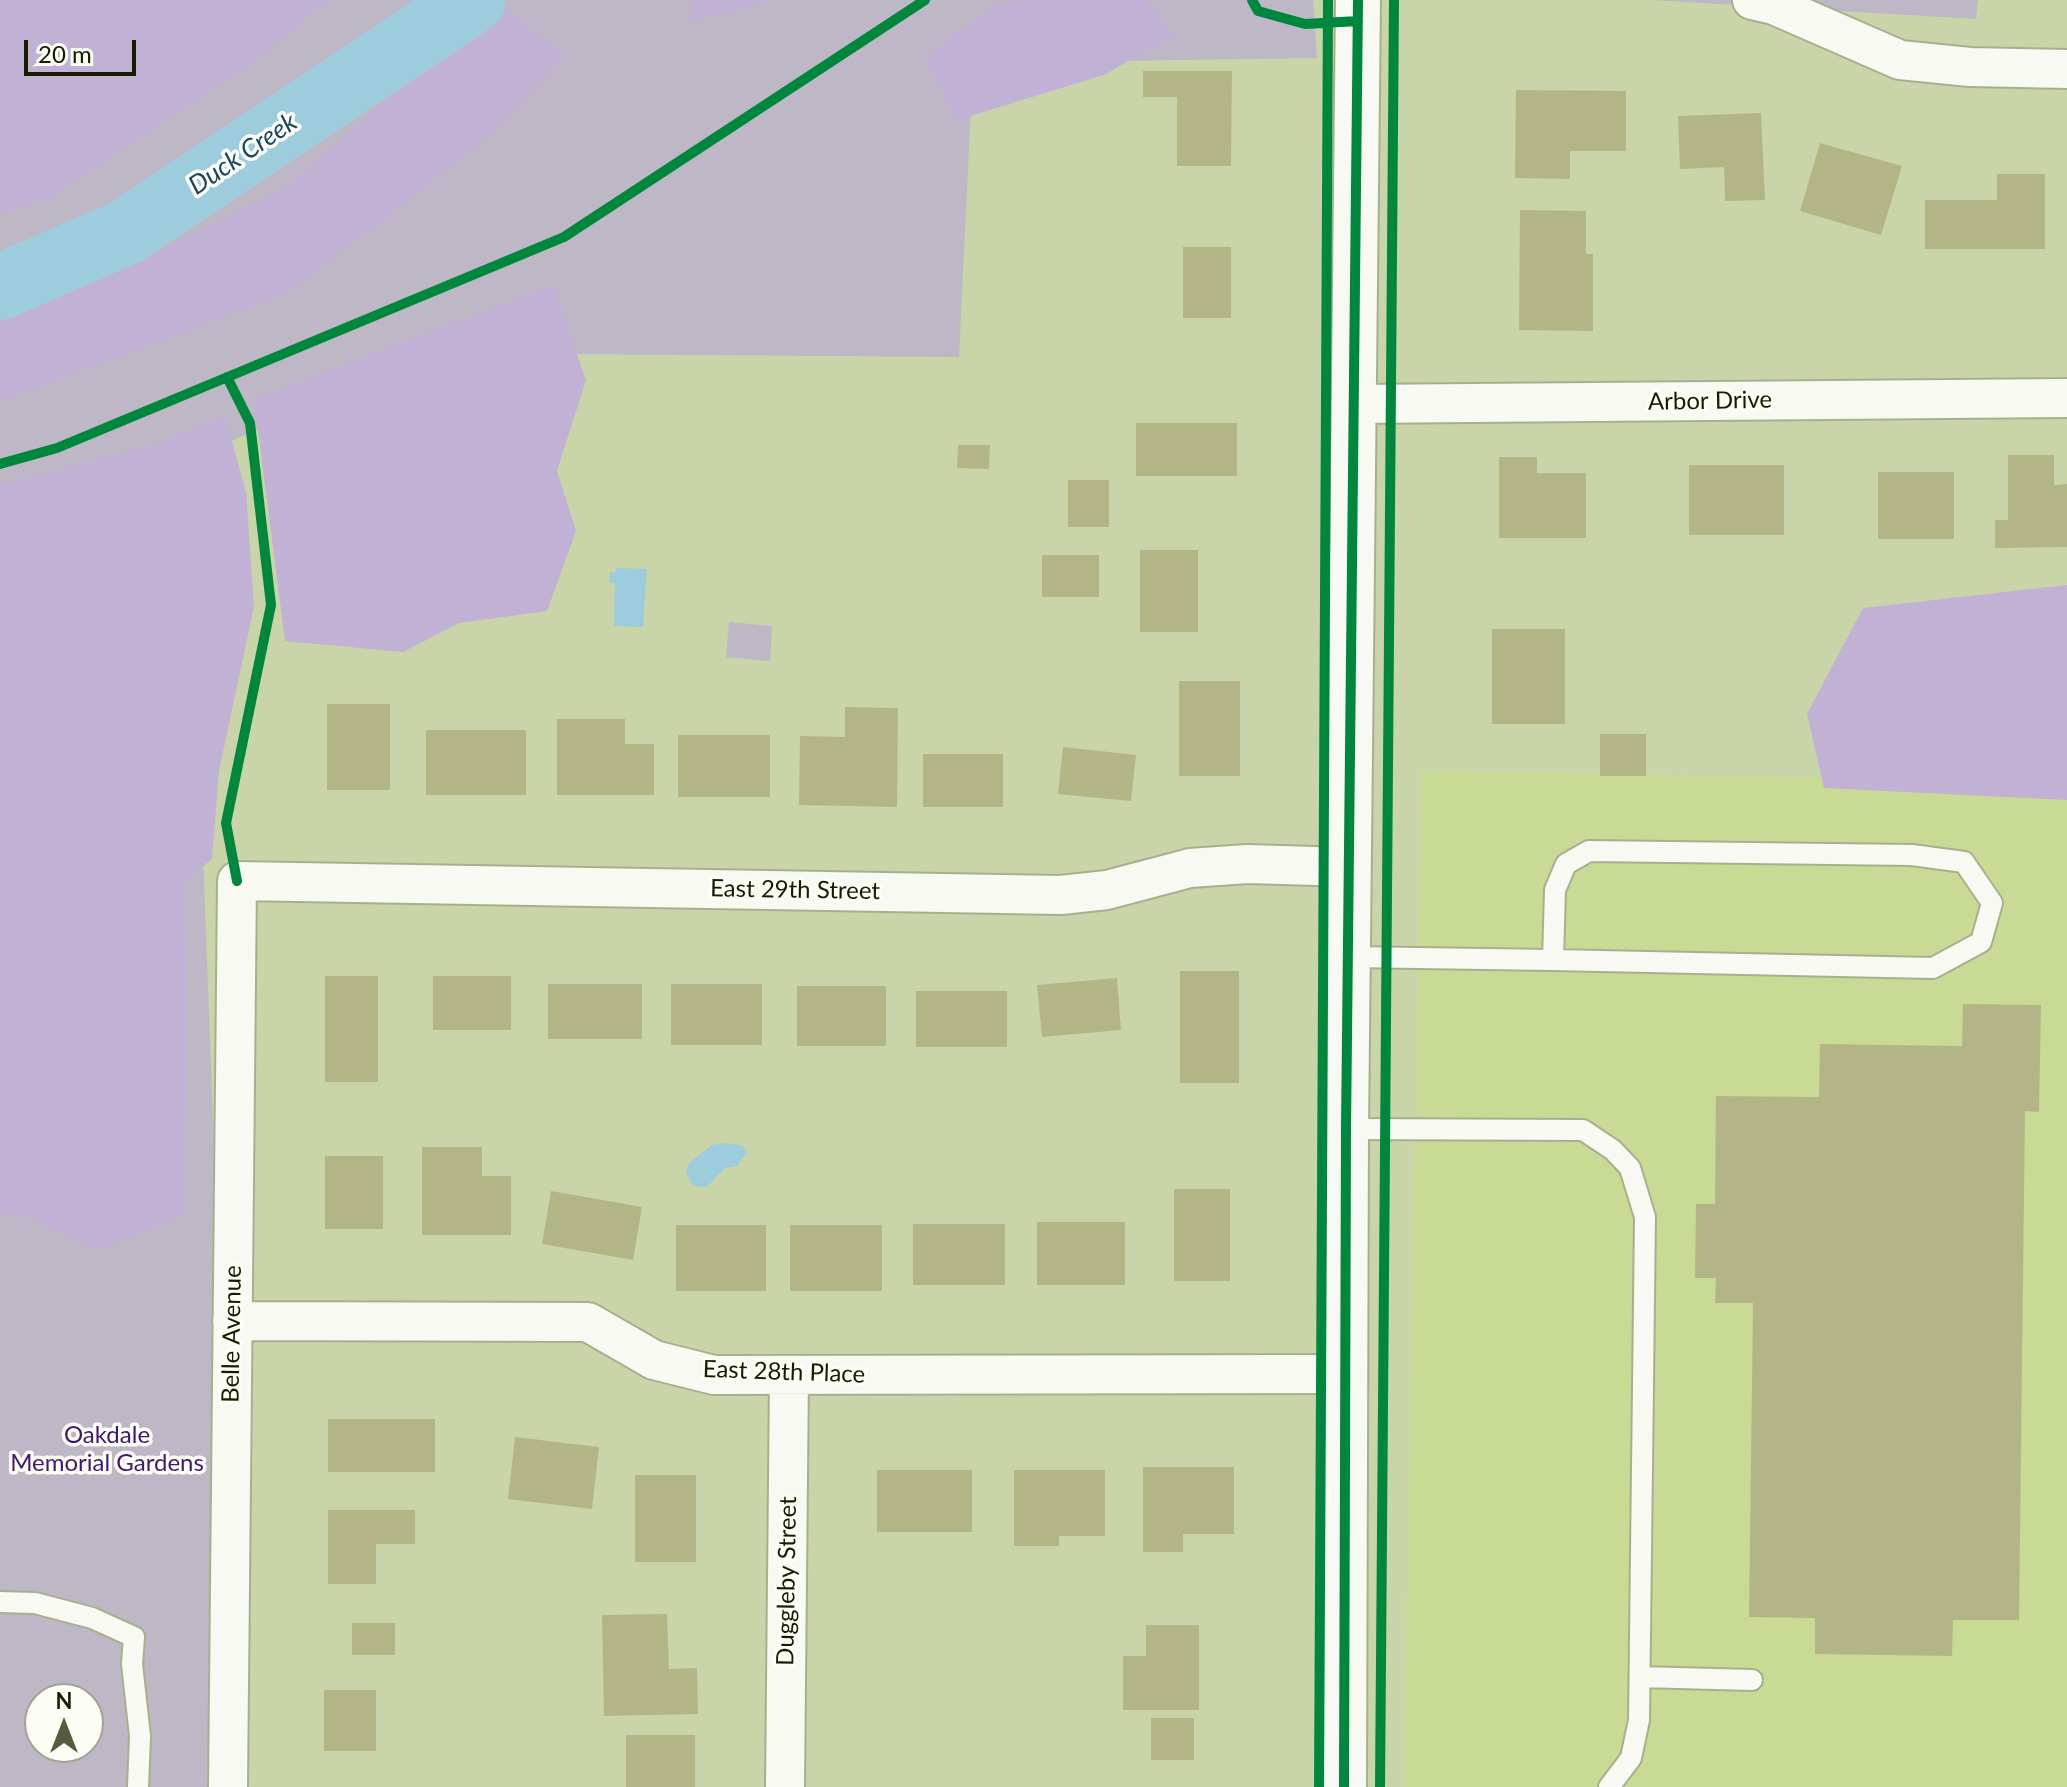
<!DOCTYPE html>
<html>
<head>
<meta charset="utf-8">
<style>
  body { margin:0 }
  #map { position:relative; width:2067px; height:1787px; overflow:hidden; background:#c9d4a8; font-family:Lato,sans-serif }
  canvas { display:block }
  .north { position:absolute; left:24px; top:1683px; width:80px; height:80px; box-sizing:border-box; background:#fcfef6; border:2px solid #a0a494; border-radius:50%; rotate:0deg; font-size:22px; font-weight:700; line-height:32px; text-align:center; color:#161c00 }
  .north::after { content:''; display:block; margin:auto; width:28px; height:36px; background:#555c3b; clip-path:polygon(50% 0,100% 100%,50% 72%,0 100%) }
  .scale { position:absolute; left:24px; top:40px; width:112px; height:36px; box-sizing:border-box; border:4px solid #161c00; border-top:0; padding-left:10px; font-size:24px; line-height:28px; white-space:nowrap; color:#161c00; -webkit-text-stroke:6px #fcfef6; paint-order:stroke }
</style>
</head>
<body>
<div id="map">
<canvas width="2067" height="1787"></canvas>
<div class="north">N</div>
<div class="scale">20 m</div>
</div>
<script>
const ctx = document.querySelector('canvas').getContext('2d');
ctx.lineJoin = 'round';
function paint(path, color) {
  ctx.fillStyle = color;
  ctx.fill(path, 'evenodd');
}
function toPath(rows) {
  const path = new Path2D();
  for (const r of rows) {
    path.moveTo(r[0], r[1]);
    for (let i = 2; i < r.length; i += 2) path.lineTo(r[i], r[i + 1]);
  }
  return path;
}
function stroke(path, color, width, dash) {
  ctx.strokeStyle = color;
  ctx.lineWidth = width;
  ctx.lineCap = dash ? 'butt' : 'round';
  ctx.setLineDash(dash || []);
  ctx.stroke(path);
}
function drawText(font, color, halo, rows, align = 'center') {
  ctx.font = font + ' Lato,sans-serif';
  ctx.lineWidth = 7;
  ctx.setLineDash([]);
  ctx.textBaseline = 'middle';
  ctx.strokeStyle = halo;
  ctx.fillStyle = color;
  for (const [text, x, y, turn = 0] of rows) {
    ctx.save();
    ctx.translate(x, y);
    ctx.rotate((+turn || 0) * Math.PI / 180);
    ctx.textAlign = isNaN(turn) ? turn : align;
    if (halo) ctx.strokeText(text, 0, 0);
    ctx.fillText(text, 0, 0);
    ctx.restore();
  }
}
const built = toPath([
  [1421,771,2067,782,2067,1787,1404,1787]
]);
const green = toPath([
  [0,0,1313,0,1317,58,973,63,959,357,441,353,188,459,216,1198,213,1787,0,1787],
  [40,1699,88,1699,88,1747,40,1747],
  [1651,0,1978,0,1976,19],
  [729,622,772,626,770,661,726,657]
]);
const forest = toPath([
  [0,0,328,0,259,59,50,198,0,215],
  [689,0,774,0,692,22],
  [1033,0,1146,0,1175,35,1104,75,957,120,924,58,997,3],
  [498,1,564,57,494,133,289,293,0,402,0,320,108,278,292,183],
  [553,285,586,380,557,471,576,531,547,611,459,623,403,652,285,641,254,399],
  [225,416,246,492,254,607,219,771,212,859,183,883,187,949,185,1215,99,1250,19,1214,0,1215,0,485,152,445],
  [2067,585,2067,800,1824,788,1807,714,1863,608]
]);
const water = toPath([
  [617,568,647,569,643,627,614,626,615,584,609,582,610,572,615,572],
  [726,1143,743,1146,747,1152,737,1166,725,1168,707,1187,693,1186,686,1173,689,1163,712,1145]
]);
const river = toPath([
  [0,287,126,232,473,0]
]);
const building = toPath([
  [1143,71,1232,71,1231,166,1177,166,1177,97,1143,97],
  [1516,90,1626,91,1626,151,1570,151,1570,179,1515,178],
  [1761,113,1765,200,1725,201,1724,167,1680,169,1678,116],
  [1820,143,1902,166,1881,235,1800,211],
  [1997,174,2045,174,2045,249,1925,249,1925,200,1997,200],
  [1520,210,1586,211,1586,254,1593,254,1593,331,1519,330],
  [1183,247,1231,247,1231,318,1183,318],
  [1136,423,1237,423,1237,476,1136,476],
  [958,445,990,445,989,469,957,468],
  [2008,455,2054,455,2054,485,2067,484,2067,547,1995,548,1995,520,2008,520],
  [1499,457,1537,457,1537,473,1586,473,1586,538,1499,538],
  [1689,465,1784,465,1784,535,1689,535],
  [1878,472,1954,472,1954,539,1878,539],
  [1068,480,1109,480,1109,527,1068,527],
  [1140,550,1198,550,1198,632,1140,632],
  [1042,555,1099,555,1099,597,1042,597],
  [1492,629,1565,629,1565,724,1492,724],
  [1179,681,1240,681,1240,776,1179,776],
  [327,704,390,704,390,790,327,790],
  [845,707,898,708,897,807,799,805,800,736,845,737],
  [557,719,625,719,625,744,654,744,654,795,557,795],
  [426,730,526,730,526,795,426,795],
  [1600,734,1646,734,1646,776,1600,776],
  [678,735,770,735,770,797,678,797],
  [1063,747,1136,755,1131,801,1058,794],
  [923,754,1003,754,1003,807,923,807],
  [1180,971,1239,971,1239,1083,1180,1083],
  [325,976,378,976,378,1082,325,1082],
  [433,976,511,976,511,1030,433,1030],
  [1117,978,1121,1030,1042,1037,1037,985],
  [548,984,642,984,642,1039,548,1039],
  [671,984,762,984,762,1045,671,1045],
  [797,986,886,986,886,1046,797,1046],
  [916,991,1007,991,1007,1047,916,1047],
  [1963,1004,2041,1005,2039,1112,2025,1111,2019,1620,1953,1620,1952,1656,1815,1654,1815,1618,1749,1617,1753,1303,1715,1303,1716,1278,1695,1278,1696,1204,1715,1204,1716,1096,1819,1097,1820,1044,1962,1046],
  [422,1147,482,1147,482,1176,511,1176,511,1235,422,1235],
  [325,1156,383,1156,383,1229,325,1229],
  [1174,1189,1230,1189,1230,1281,1174,1281],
  [551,1191,642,1207,633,1260,542,1244],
  [1037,1222,1125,1222,1125,1285,1037,1285],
  [913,1224,1005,1224,1005,1285,913,1285],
  [676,1225,766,1225,766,1291,676,1291],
  [790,1225,882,1225,882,1291,790,1291],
  [328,1419,435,1419,435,1472,328,1472],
  [515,1437,599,1447,592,1509,508,1499],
  [1143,1467,1234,1467,1234,1534,1183,1534,1183,1552,1143,1552],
  [877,1470,972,1470,972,1532,877,1532],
  [1014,1470,1105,1470,1105,1536,1059,1536,1059,1546,1014,1546],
  [635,1475,696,1475,696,1562,635,1562],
  [328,1510,415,1510,415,1544,376,1544,376,1584,328,1584],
  [667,1614,669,1669,697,1668,698,1714,604,1716,602,1615],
  [352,1623,395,1623,395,1655,352,1655],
  [1146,1625,1199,1625,1199,1710,1123,1710,1123,1656,1146,1656],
  [324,1690,376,1690,376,1751,324,1751],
  [1151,1718,1194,1718,1194,1760,1151,1760],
  [626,1735,695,1735,695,1787,626,1787]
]);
const lane = toPath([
  [1589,851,1912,855,1964,862,1992,903,1981,942,1933,968,1553,960,1555,890,1566,864,1589,851],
  [1350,957,1553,960],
  [1346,1129,1583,1130,1613,1150,1630,1168,1645,1217,1639,1720,1631,1758,1609,1787],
  [0,1602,35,1603,92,1618,134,1637,132,1664,140,1736,138,1787],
  [1640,1677,1752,1680]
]);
const street = toPath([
  [1752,0,1774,5,1900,60,1970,67,2067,69],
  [1354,404,2067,398],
  [232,1321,588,1322,654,1360,714,1375,1346,1374],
  [228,1787,237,881,1061,895,1107,890,1190,868,1247,864,1350,867],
  [785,1787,789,1375]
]);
const secondary = toPath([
  [1344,1787,1346,1129,1358,0]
]);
const cycleway = toPath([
  [1252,0,1258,11,1305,24,1358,21],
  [227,377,250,423,271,605,226,823,237,881],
  [0,464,57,448,564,237,925,0],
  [1319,1787,1328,0],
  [1344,1787,1346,1129,1358,0],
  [1380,1787,1394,0]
]);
const streetNames = [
  ["Arbor Drive",1710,401,-1],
  ["East 29th Street",795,890,1],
  ["Belle Avenue",232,1334,-89],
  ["East 28th Place",784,1372,2],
  ["Duggleby Street",787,1581,-89]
];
const parkNames = [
  ["Oakdale",107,1435],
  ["Memorial Gardens",107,1463]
];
const waterNames = [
  ["Duck Creek",243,154,-34]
];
paint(built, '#c8da94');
paint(green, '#beb7c5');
paint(forest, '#c1b1d5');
paint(water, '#9dccdd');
stroke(river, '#9dccdd', 66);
paint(building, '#b4b587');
stroke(lane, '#a7b08d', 24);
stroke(street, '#a7b08d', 42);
stroke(secondary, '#a7b08d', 48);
stroke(lane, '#f7f9f2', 20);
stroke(street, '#f7f9f2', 38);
stroke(secondary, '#f7f9f2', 44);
stroke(cycleway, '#00873e', 10);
drawText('24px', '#161c00', '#fcfef6', streetNames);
drawText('24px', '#421770', '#fcfef6', parkNames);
drawText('italic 26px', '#164663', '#fcfef6', waterNames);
</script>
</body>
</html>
